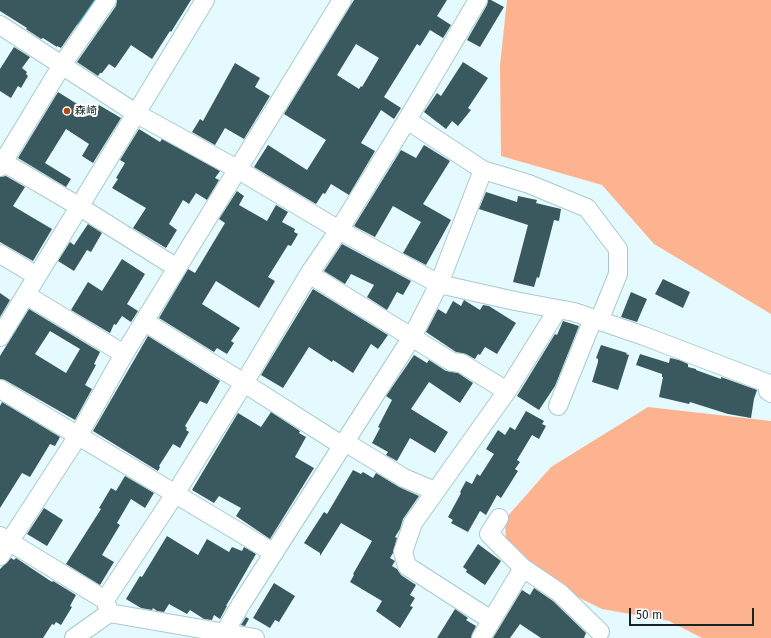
<!DOCTYPE html>
<html>
<head>
<meta charset="utf-8">
<style>
  body { margin:0 }
  #map { position:relative; width:771px; height:638px; overflow:hidden; background:#e5fafe; font-family:"Fira Sans",sans-serif }
  canvas { display:block }
  .scale { position:absolute; left:629px; top:608px; width:125px; height:18px; box-sizing:border-box; border:2px solid #172527; border-top:0; padding-left:5px; font-size:12px; line-height:14px; white-space:nowrap; color:#172527; -webkit-text-stroke:3px #fff; paint-order:stroke }
</style>
</head>
<body>
<div id="map">
<canvas width="771" height="638"></canvas>
<div class="scale">50 m</div>
</div>
<script>
const ctx = document.querySelector('canvas').getContext('2d');
ctx.lineJoin = 'round';
function paint(path, color) {
  ctx.fillStyle = color;
  ctx.fill(path, 'evenodd');
}
function toPath(rows) {
  const path = new Path2D();
  for (const r of rows) {
    path.moveTo(r[0], r[1]);
    for (let i = 2; i < r.length; i += 2) path.lineTo(r[i], r[i + 1]);
  }
  return path;
}
function stroke(path, color, width, dash) {
  ctx.strokeStyle = color;
  ctx.lineWidth = width;
  ctx.lineCap = dash ? 'butt' : 'round';
  ctx.setLineDash(dash || []);
  ctx.stroke(path);
}
function drawText(font, color, halo, rows, align = 'center') {
  ctx.font = font + ' "Fira Sans","Noto Sans JP",sans-serif';
  ctx.lineWidth = 4;
  ctx.setLineDash([]);
  ctx.textBaseline = 'middle';
  ctx.strokeStyle = halo;
  ctx.fillStyle = color;
  for (const [text, x, y, turn = 0] of rows) {
    ctx.save();
    ctx.translate(x, y);
    ctx.rotate((+turn || 0) * Math.PI / 180);
    ctx.textAlign = isNaN(turn) ? turn : align;
    if (halo) ctx.strokeText(text, 0, 0);
    ctx.fillText(text, 0, 0);
    ctx.restore();
  }
}
const green = toPath([
  [507,0,771,0,771,314,654,244,602,185,501,156,500,65],
  [648,407,771,421,771,638,702,638,669,621,602,609,527,572,506,545,505,519,551,467]
]);
const stream = toPath([
  [80,24,95,0]
]);
const building = toPath([
  [0,0,94,0,61,48,57,46,57,47,43,38,41,39,26,29,27,28,0,11],
  [117,0,191,0,171,32,170,31,152,59,131,45,115,68,109,64,102,73,100,73,98,76,77,62,116,6],
  [354,0,447,0,437,16,451,25,443,38,430,30,420,46,417,44,384,97,401,108,394,119,381,110,361,143,375,151,349,195,331,184,325,194,323,193,316,204,254,167,268,145,307,170,326,140,284,114],
  [356,44,379,58,362,87,361,86,359,89,337,75],
  [488,0,491,0,504,7,480,47,467,40,487,5],
  [14,47,30,57,22,68,27,72,26,74,28,76,21,88,18,86,11,98,0,91,0,69],
  [463,62,488,78,468,108,471,110,458,126,452,121,446,129,424,112,437,93,441,96],
  [235,63,260,78,255,87,270,96,244,139,225,128,215,145,192,132,200,119,203,121],
  [58,92,93,114,99,105,121,118,93,163,82,156,89,144,66,129,45,163,71,179,66,187,18,158],
  [139,129,160,142,162,139,220,171,215,178,219,180,207,200,196,193,189,204,183,200,169,224,177,230,166,248,133,228,146,208,112,188,118,179,116,178,125,163,120,160],
  [424,145,450,161,423,204,451,220,426,265,403,253,421,222,393,206,375,237,354,226,401,150,416,158],
  [6,176,25,187,13,206,52,229,33,261,0,242,0,177],
  [237,191,244,196,239,205,267,221,276,205,288,212,282,222,295,229,294,232,298,234,291,246,288,245,268,277,275,281,259,308,216,281,202,304,240,328,231,341,234,343,227,354,217,348,214,352,159,318,188,269,195,273,225,223,219,219],
  [486,192,517,202,518,196,537,200,536,203,561,209,559,221,554,220,539,278,537,277,534,287,513,282,528,225,479,209],
  [88,224,102,233,91,252,87,250,74,271,58,261,70,242,74,245],
  [342,244,411,281,403,295,397,292,387,310,367,297,374,285,351,274,345,284,324,271],
  [122,259,145,274,127,304,138,311,131,322,122,316,116,325,114,324,110,333,71,310,88,282,102,291],
  [663,279,690,292,683,308,655,294],
  [313,289,388,335,378,349,371,344,353,373,333,360,332,362,309,347,283,388,261,375],
  [631,292,647,299,637,322,621,317],
  [0,293,10,300,0,317],
  [464,300,480,310,483,305,489,306,516,323,497,354,485,347,480,355,478,354,475,359,466,354,456,352,426,332,438,309,446,314,453,301,461,306],
  [29,309,100,352,94,364,96,365,85,385,92,389,75,420,5,380,0,379,0,356],
  [50,331,80,349,66,373,35,354],
  [563,321,579,326,555,386,539,410,517,396,555,334,557,335],
  [148,336,220,381,207,404,200,401,185,426,187,428,186,430,189,432,180,448,173,444,159,466,160,467,158,471,93,431],
  [601,345,627,353,626,354,629,355,618,390,592,382,598,362,598,359,596,358],
  [640,354,669,363,670,358,679,360,688,364,688,367,696,369,696,370,721,379,721,377,757,390,754,399,751,418,728,414,690,402,689,404,659,397,663,377,662,377,662,374,636,365],
  [414,355,427,363,429,360,446,371,458,373,473,383,460,403,429,382,411,409,448,432,435,453,410,438,397,461,386,455,388,452,372,443,380,428,378,427,392,400,386,396],
  [2,402,60,437,55,446,50,444,30,477,22,473,0,508,0,406],
  [526,411,544,421,542,424,546,426,539,439,532,435,517,460,520,462,515,469,518,471,501,498,497,495,486,515,480,511,468,532,451,523,453,520,448,517,461,493,460,492,466,481,472,484,477,474,480,476,494,454,486,449,498,430,505,435,510,427,515,430],
  [271,412,300,431,299,433,306,437,295,457,314,468,270,539,236,516,241,508,219,496,214,503,192,490,238,413,261,427],
  [353,470,361,474,363,472,373,478,376,473,399,487,419,496,403,519,400,529,395,537,397,538,393,553,390,558,395,561,392,566,397,569,401,575,416,585,410,595,415,598,410,606,413,607,400,628,376,611,382,601,350,582,354,575,353,574,372,541,341,523,320,556,320,553,304,543,324,512,327,514],
  [125,476,154,493,145,508,131,499,117,523,120,525,102,555,114,562,100,585,66,564,101,509,99,508,111,488,116,491],
  [44,508,63,520,47,546,27,534],
  [167,536,198,555,207,539,229,552,232,547,242,551,244,547,256,554,226,606,227,606,220,619,214,615,212,620,204,619,190,610,187,614,169,604,164,612,157,611,153,608,152,610,141,608,126,599,140,576,142,577],
  [478,544,501,561,485,585,466,572,467,570,463,567],
  [11,558,14,560,16,558,52,582,53,581,76,595,70,606,72,607,61,625,56,622,54,625,52,624,43,638,0,638,0,569],
  [274,583,295,596,279,622,275,620,270,628,253,618],
  [534,588,553,601,586,633,584,638,541,638,520,624,510,638,493,638,522,590,530,595],
  [455,609,468,618,466,620,476,626,471,638,437,638],
  [246,617,249,619,245,626,241,625]
]);
const minor = toPath([
  [0,25,137,114,237,169,339,230,439,284,515,301,574,312,644,336,767,383,768,391,771,393],
  [3,162,80,207,177,268],
  [0,167,62,65,107,0],
  [483,170,529,184,587,208,618,249,618,274,599,321],
  [0,254,37,276],
  [309,274,452,362,461,363,507,391],
  [26,295,124,354],
  [145,322,244,383,343,446],
  [0,337,205,0],
  [0,389,274,553],
  [558,406,593,319],
  [345,442,404,478,435,491],
  [499,518,489,534,523,568,560,593,600,632],
  [0,536,105,600,109,612],
  [0,556,78,436,124,354,342,0],
  [105,600,175,494,244,383,309,274,339,230,407,120,478,0],
  [491,620,407,566,403,552,413,523,507,391,558,309],
  [225,632,241,604,412,337,439,284,483,170,407,120],
  [74,638,109,613,255,638],
  [481,638,523,568]
]);
const markers = [
  [67,111,4,"#af4d0f"]
];
const poiNames = [
  ["森崎",75,111]
];
paint(green, '#fdb390');
stroke(stream, '#29acbe', 5);
paint(building, '#39595f');
stroke(minor, '#a7cad0', 20);
stroke(minor, '#fff', 18);
for (const [x, y, r, color] of markers) {
  const dot = new Path2D();
  dot.arc(x, y, r, 0, 2 * Math.PI);
  ctx.fillStyle = color;
  ctx.fill(dot);
  stroke(dot, '#fff', 1.5);
}
drawText('11px', '#172527', '#fff', poiNames, 'left');
</script>
</body>
</html>
